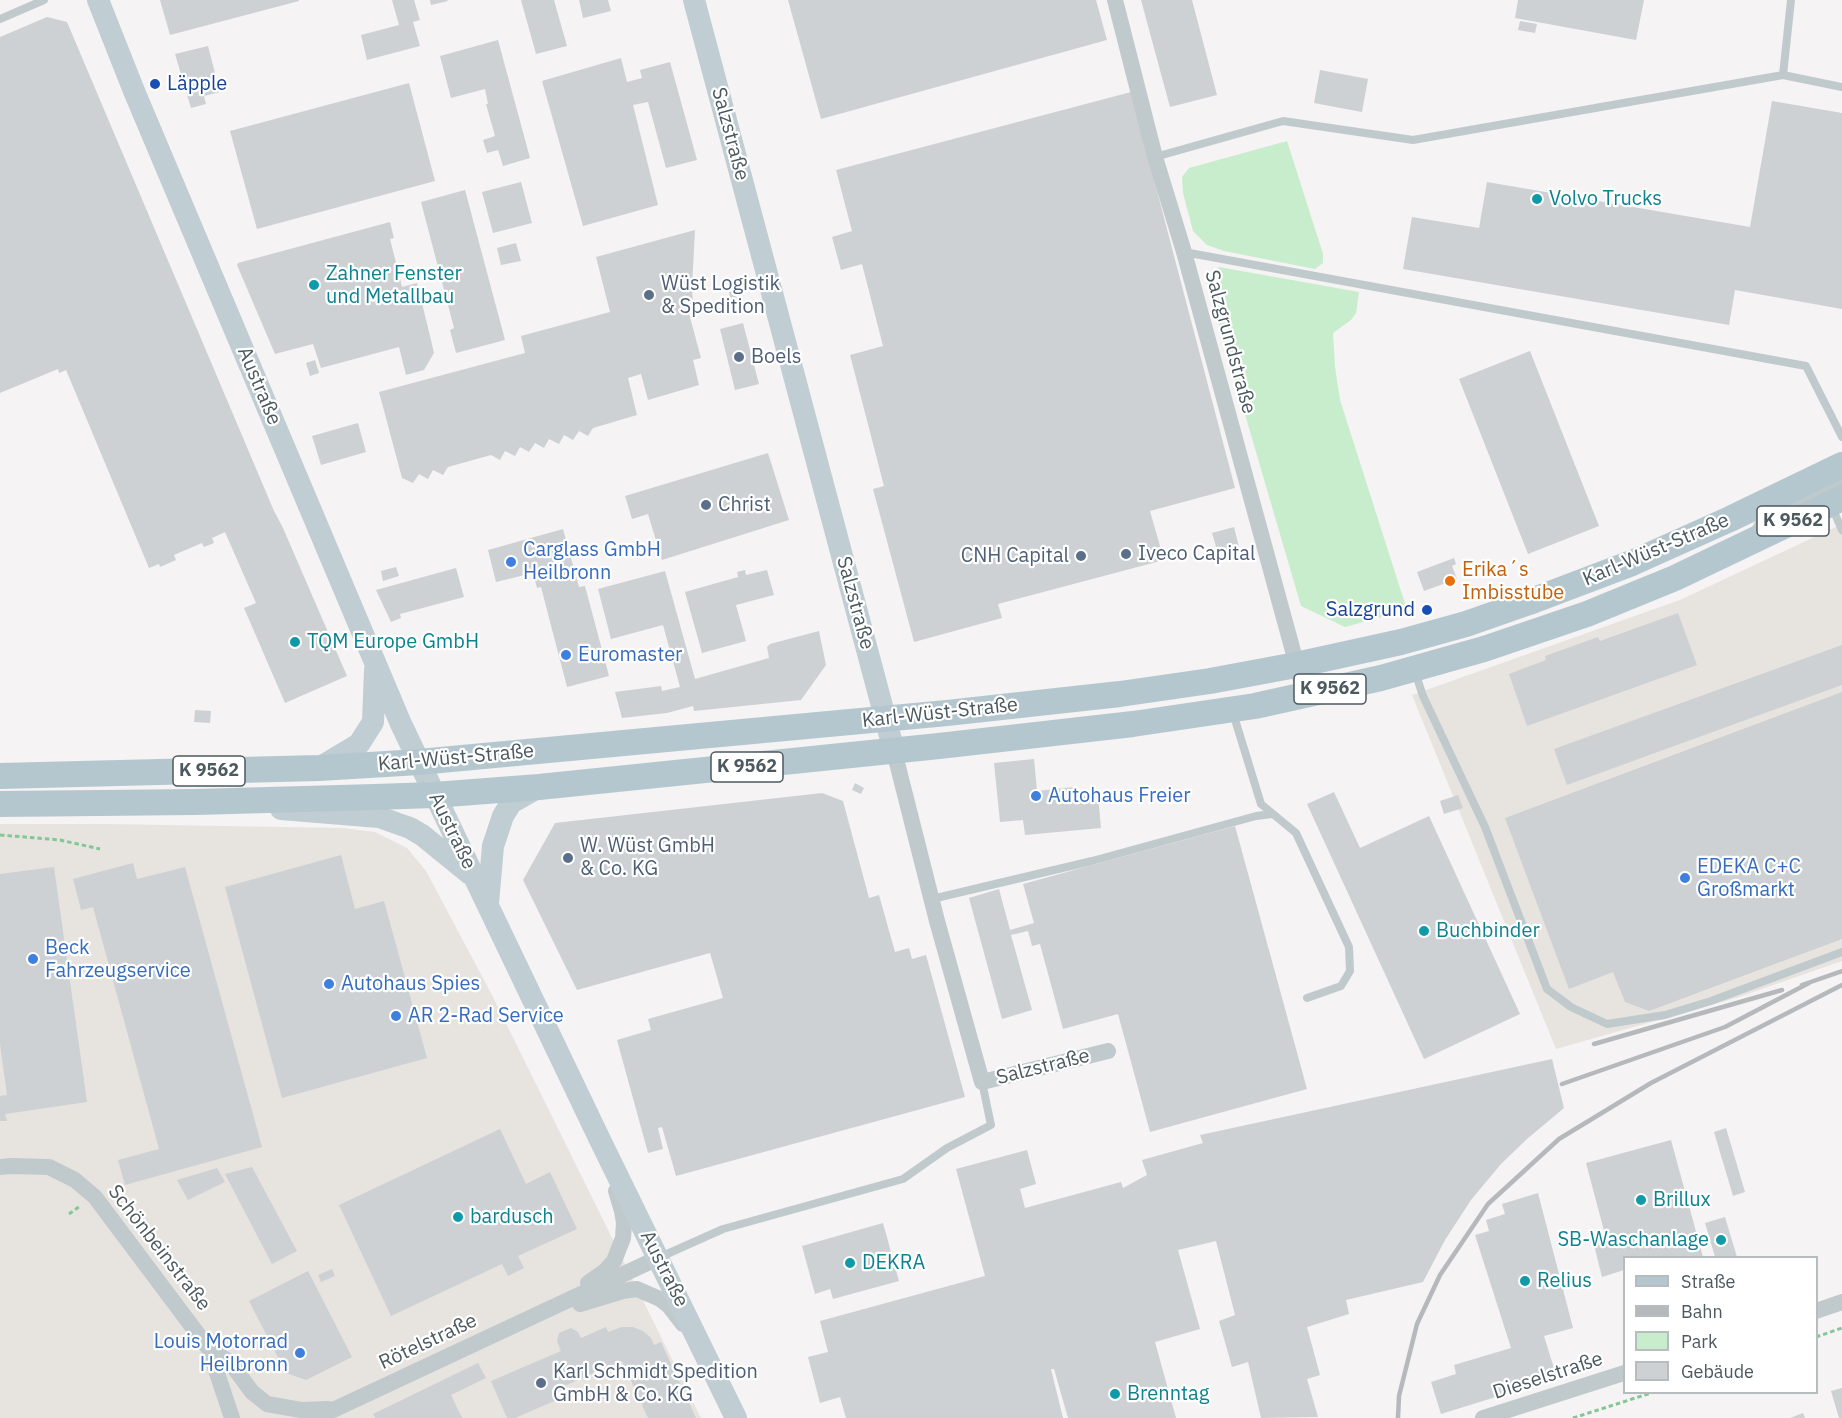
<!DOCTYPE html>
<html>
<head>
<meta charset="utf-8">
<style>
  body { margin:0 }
  #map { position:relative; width:1842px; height:1418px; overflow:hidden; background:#f5f3f3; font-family:"IBM Plex Sans",sans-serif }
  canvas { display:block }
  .legend { position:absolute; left:1623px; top:1256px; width:195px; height:138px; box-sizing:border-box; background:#fff; border:2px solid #b7bdbf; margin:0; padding:8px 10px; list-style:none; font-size:18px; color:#4c5a5f }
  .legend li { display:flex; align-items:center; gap:12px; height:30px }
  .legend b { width:30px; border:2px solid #b7bdbf }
</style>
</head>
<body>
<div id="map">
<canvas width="1842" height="1418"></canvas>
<ul class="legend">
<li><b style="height:8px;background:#b5c7ce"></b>Straße</li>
<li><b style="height:8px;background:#b5b9bc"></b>Bahn</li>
<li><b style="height:16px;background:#c7edcd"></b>Park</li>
<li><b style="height:16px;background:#cdd1d4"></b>Gebäude</li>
</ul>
</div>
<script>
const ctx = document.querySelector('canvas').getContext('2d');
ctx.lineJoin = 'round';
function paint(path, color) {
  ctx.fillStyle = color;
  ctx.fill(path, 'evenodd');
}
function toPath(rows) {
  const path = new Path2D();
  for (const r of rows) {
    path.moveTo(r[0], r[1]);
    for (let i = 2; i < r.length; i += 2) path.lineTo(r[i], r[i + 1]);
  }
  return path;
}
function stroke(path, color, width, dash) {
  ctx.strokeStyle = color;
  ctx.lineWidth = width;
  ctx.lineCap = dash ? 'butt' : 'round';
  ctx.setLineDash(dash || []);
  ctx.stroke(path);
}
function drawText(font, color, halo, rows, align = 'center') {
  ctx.font = font + ' "IBM Plex Sans",sans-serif';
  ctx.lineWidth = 4.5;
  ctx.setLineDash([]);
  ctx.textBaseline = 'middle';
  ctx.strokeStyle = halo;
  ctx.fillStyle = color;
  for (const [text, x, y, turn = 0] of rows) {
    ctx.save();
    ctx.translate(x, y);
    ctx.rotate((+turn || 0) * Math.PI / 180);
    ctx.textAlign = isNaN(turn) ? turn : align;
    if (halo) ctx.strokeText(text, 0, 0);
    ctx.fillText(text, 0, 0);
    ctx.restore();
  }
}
const commercial = toPath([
  [1842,524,1842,961,1739,997,1556,1049,1412,695,1680,600],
  [0,824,106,824,343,828,375,832,407,848,426,871,493,997,701,1418,0,1418]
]);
const green = toPath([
  [1287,141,1323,254,1323,263,1315,269,1224,251,1207,245,1193,231,1183,193,1182,177,1189,168],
  [1219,267,1359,292,1356,313,1351,320,1333,333,1335,367,1340,400,1407,610,1345,627,1301,606,1206,281]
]);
const building = toPath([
  [160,0,299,0,299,1,170,35],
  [392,0,414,0,420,20,413,22,420,46,367,60,361,35,399,25],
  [430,0,447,0,448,1,431,5],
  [521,0,554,0,567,46,536,54],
  [579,0,608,0,611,11,583,18],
  [788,0,1096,0,1107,40,821,119],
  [1141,0,1192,0,1217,95,1170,107],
  [1518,0,1644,0,1636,40,1515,18],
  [47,17,67,22,274,511,283,528,347,676,285,703,244,608,256,603,225,532,212,538,214,543,204,547,202,543,174,555,176,560,160,567,159,564,149,568,66,370,59,373,58,369,0,393,0,37],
  [1520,21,1537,24,1535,33,1518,30],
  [498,40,530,158,503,166,498,150,487,153,483,140,495,136,486,104,488,104,485,89,451,98,440,56],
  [208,46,220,92,204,96,206,104,191,108,175,54],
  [621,58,627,82,642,78,640,70,670,62,697,160,666,168,648,102,633,105,658,205,583,226,542,81],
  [1320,70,1368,79,1362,112,1314,103],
  [409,83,435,181,257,229,230,131],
  [1131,92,1235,488,1150,511,1164,560,998,604,1002,618,914,642,873,489,884,486,850,355,883,346,862,264,841,270,832,237,852,231,836,170],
  [1772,101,1842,113,1842,309,1735,290,1729,325,1403,269,1412,217,1479,228,1487,182,1750,227],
  [521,182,532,223,493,233,482,192],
  [465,190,505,340,456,353,450,330,454,328,421,202],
  [390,222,394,238,390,239,402,287,417,283,431,340,434,353,424,370,406,375,399,347,321,368,313,344,275,354,237,265,238,263],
  [695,230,692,287,693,304,687,306,701,358,693,360,699,385,648,400,641,374,628,378,637,415,593,428,588,436,579,431,573,440,564,435,559,444,549,439,544,448,535,443,529,452,520,447,515,456,505,451,500,460,491,455,448,467,443,475,433,470,428,479,419,474,413,483,402,478,379,392,525,353,521,336,610,312,596,257],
  [516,243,521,261,501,265,497,248],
  [735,291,738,304,732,306,729,292],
  [743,323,759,384,735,390,720,329],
  [1530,351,1599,526,1528,554,1459,379],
  [315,360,319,373,310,376,306,363],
  [358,423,366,452,321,465,312,436],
  [768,453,789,520,662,560,648,514,632,519,625,496],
  [1234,527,1239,547,1218,553,1212,533],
  [563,529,579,587,585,586,609,676,567,687,541,587,537,588,533,573,496,582,488,550],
  [1454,558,1456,564,1452,566,1457,579,1424,591,1417,572],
  [396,567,399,576,383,581,381,571],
  [456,568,464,597,400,614,401,618,391,622,376,590],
  [745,570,746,575,767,570,774,595,736,605,746,641,702,653,685,592,738,577,737,572],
  [665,571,695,679,769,658,767,647,770,644,819,631,826,665,801,700,694,711,693,706,667,713,622,718,615,692,661,686,662,691,680,687,663,625,611,639,598,589],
  [1678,613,1697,665,1527,726,1509,674,1546,660,1545,656,1598,637,1600,641],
  [1842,645,1842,685,1567,785,1554,749],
  [1842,692,1842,939,1649,1011,1625,1002,1613,972,1569,989,1505,818],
  [195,710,211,711,210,723,194,722],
  [1034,759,1037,791,1074,787,1075,797,1098,795,1101,828,1025,835,1023,820,1000,822,994,763],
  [855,783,864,788,861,794,852,790],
  [1334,792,1360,848,1429,816,1520,1014,1424,1059,1307,804],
  [822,793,843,801,869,898,879,895,895,952,909,948,912,959,926,955,965,1097,676,1176,662,1127,658,1128,663,1149,648,1153,617,1040,651,1030,648,1019,723,998,710,953,577,990,523,880,555,823],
  [1458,795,1463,808,1444,814,1440,801],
  [1235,826,1307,1089,1150,1132,1118,1014,1063,1029,1040,944,1032,946,1028,931,1011,935,1032,1010,1002,1019,969,898,999,889,1010,930,1034,923,1023,884],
  [341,855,355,909,384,901,427,1058,282,1098,225,887],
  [133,863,137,879,185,867,262,1147,125,1185,118,1160,159,1149,93,907,81,910,73,879],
  [54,867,87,1102,5,1114,7,1121,0,1121,0,1096,7,1095,0,1044,0,874],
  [1552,1059,1564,1108,1527,1139,1501,1164,1471,1200,1445,1240,1423,1282,1346,1300,1349,1314,1307,1327,1320,1375,1307,1379,1318,1417,1261,1418,1248,1362,1232,1367,1219,1321,1235,1315,1216,1241,1178,1250,1200,1329,1155,1342,1176,1418,1068,1418,1054,1369,1051,1369,1063,1418,846,1418,840,1397,820,1403,808,1357,828,1352,820,1321,985,1276,956,1169,1027,1150,1036,1184,1020,1189,1025,1208,1121,1182,1123,1188,1147,1175,1142,1160,1203,1143,1200,1135],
  [1726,1128,1745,1192,1733,1196,1714,1132],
  [500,1129,526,1184,550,1172,577,1229,518,1256,524,1268,508,1276,502,1264,391,1316,339,1205],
  [1671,1140,1703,1257,1624,1257,1624,1270,1602,1277,1594,1245,1607,1242,1586,1163],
  [252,1167,297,1251,272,1264,225,1174],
  [217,1168,225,1182,188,1200,177,1180],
  [1538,1193,1573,1328,1544,1336,1557,1378,1441,1414,1431,1382,1456,1374,1454,1365,1511,1348,1475,1235,1489,1231,1486,1220,1505,1214,1502,1204],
  [1725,1217,1737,1257,1715,1257,1705,1223],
  [883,1223,899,1281,833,1299,830,1289,815,1294,802,1246],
  [332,1269,335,1276,321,1282,318,1275],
  [308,1271,352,1357,306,1380,286,1373,249,1301],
  [606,1327,608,1332,622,1327,633,1327,643,1331,651,1338,654,1345,661,1342,696,1418,648,1418,622,1361,555,1390,559,1399,515,1418,507,1418,491,1381,561,1351,557,1341,559,1333,571,1328,578,1332,581,1338],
  [478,1363,486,1378,451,1395,462,1418,375,1418,373,1414],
  [1842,1388,1842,1418,1839,1418,1831,1391],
  [1803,1413,1805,1418,1790,1418]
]);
const path = toPath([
  [0,835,60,840,100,849],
  [69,1214,80,1206],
  [1816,1337,1842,1328],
  [1573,1418,1654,1392]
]);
const lane = toPath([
  [0,19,44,0],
  [1783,75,1791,0],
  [1155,157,1283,121,1413,140,1783,75,1842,87],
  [1184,252,1806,366,1842,437],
  [1832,507,1842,530],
  [1756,532,1755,530,1759,523,1776,513,1842,482],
  [1415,672,1423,696,1485,827,1547,989,1571,1007,1607,1024,1665,1015,1711,1001,1842,952],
  [1233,713,1261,804,1296,833,1349,947,1350,971,1341,986,1307,998],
  [932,899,1092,861,1256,816,1272,814],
  [658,1258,723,1229,903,1179,947,1148,991,1125,982,1082]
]);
const street = toPath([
  [1115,0,1155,157,1184,252,1305,695],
  [894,751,937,921,982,1082,1108,1051],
  [0,1167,11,1166,49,1167,75,1180,95,1197,209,1349,232,1418],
  [588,1283,605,1271,614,1261,623,1238,624,1223,622,1211,616,1191],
  [580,1304,623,1291,637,1289,660,1299,669,1306,683,1324],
  [1816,1311,1842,1302],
  [209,1349,230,1362,252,1392,267,1404,301,1410,329,1409],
  [316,1418,658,1258],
  [1483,1418,1624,1373]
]);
const secondary = toPath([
  [98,0,134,91,401,724,601,1142,736,1418],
  [694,0,894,751],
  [319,768,359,744,373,722,375,670],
  [281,809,379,817,410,828,422,835,470,874],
  [488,903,493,846,503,816,511,803,539,787]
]);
const primary = toPath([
  [0,776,319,768,419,762,947,713,1120,694,1210,681,1296,665,1401,642,1466,624,1529,602,1632,563,1730,519,1842,465],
  [0,804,196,802,375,797,434,795,539,787,939,746,1133,724,1255,706,1381,678,1484,649,1587,614,1675,578,1842,498]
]);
const rail = toPath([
  [1802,985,1842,971],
  [1594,1044,1782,990],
  [1562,1084,1725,1027,1809,983],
  [1398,1418,1399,1396,1417,1324,1440,1275,1488,1204,1559,1139,1651,1083,1842,985]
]);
const markers = [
  [155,84,6,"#1a4fb4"],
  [1537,199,6,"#0f9aa8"],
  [314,285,6,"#0f9aa8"],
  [649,295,6,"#5c6f8a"],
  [739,357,6,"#5c6f8a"],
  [706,505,6,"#5c6f8a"],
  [1126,554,6,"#5c6f8a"],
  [1081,556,6,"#5c6f8a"],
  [511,562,6,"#3f7fe0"],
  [1450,581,6,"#e8710a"],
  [1427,610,6,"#1a4fb4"],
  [295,642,6,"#0f9aa8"],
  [566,655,6,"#3f7fe0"],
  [1036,796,6,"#3f7fe0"],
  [568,858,6,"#5c6f8a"],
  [1685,878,6,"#3f7fe0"],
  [1424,931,6,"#0f9aa8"],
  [33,959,6,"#3f7fe0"],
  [329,984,6,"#3f7fe0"],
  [396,1016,6,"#3f7fe0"],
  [1641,1200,6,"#0f9aa8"],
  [458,1217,6,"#0f9aa8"],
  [1721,1240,6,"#0f9aa8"],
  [850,1263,6,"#0f9aa8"],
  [1525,1281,6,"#0f9aa8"],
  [300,1353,6,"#3f7fe0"],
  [541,1383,6,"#5c6f8a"],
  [1115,1394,6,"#0f9aa8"]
];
const shields = [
  [1793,521,72],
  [1330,689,72],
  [747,767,72],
  [209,771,72]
];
const shieldNames = [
  ["K 9562",1793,521],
  ["K 9562",1330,689],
  ["K 9562",747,767],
  ["K 9562",209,771]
];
const transitNames = [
  ["Läpple",167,84],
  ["Salzgrund",1415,610,"right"]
];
const streetNames = [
  ["Salzstraße",730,134,75],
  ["Salzgrundstraße",1230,342,75],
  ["Austraße",259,386,67],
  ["Karl-Wüst-Straße",1656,550,-23],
  ["Salzstraße",855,603,75],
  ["Karl-Wüst-Straße",940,713,-6],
  ["Karl-Wüst-Straße",456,758,-5],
  ["Austraße",452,831,64],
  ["Salzstraße",1043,1067,-14],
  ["Schönbeinstraße",159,1248,52],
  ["Austraße",664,1269,63],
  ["Rötelstraße",428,1342,-25],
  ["Dieselstraße",1548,1376,-18]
];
const cultureNames = [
  ["Volvo Trucks",1549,199],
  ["Zahner Fenster",326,274],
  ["und Metallbau",326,297],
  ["TQM Europe GmbH",307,642],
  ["Buchbinder",1436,931],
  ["Brillux",1653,1200],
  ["bardusch",470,1217],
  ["SB-Waschanlage",1709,1240,"right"],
  ["DEKRA",862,1263],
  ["Relius",1537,1281],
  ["Brenntag",1127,1394]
];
const serviceNames = [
  ["Wüst Logistik",661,284],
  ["& Spedition",661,307],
  ["Boels",751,357],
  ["Christ",718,505],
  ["Iveco Capital",1138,554],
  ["CNH Capital",1069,556,"right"],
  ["W. Wüst GmbH",580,846],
  ["& Co. KG",580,869],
  ["Karl Schmidt Spedition",553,1372],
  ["GmbH & Co. KG",553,1395]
];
const shopNames = [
  ["Carglass GmbH",523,550],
  ["Heilbronn",523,573],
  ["Euromaster",578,655],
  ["Autohaus Freier",1048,796],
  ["EDEKA C+C",1697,867],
  ["Großmarkt",1697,890],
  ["Beck",45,948],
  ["Fahrzeugservice",45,971],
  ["Autohaus Spies",341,984],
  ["AR 2-Rad Service",408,1016],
  ["Louis Motorrad",288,1342,"right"],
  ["Heilbronn",288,1365,"right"]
];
const foodNames = [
  ["Erika´s",1462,570],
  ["Imbisstube",1462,593]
];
paint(commercial, '#e7e3df');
paint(green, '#c7edcd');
paint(building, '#cdd1d4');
stroke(path, '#81c896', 3, [4.5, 3]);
stroke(lane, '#c0cacd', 8);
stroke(street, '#c0cacd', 16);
stroke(secondary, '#c0cdd2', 22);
stroke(primary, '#b5c7ce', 26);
stroke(rail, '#b5b9bc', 4.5);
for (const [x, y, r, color] of markers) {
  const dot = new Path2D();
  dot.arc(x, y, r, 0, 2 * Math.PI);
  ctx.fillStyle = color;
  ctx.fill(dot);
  stroke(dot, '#fff', 2);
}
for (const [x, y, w] of shields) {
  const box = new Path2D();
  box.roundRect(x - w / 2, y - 15, w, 30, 4.5);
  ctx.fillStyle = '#fff';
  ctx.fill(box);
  stroke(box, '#4c5a5f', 1.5);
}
drawText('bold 18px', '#4c5a5f', null, shieldNames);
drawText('20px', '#164399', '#fff', transitNames, 'left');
drawText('20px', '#4c5a5f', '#fff', streetNames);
drawText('20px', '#0d838f', '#fff', cultureNames, 'left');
drawText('20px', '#4e5e75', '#fff', serviceNames, 'left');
drawText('20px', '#366cbe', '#fff', shopNames, 'left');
drawText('20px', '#c56008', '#fff', foodNames, 'left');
</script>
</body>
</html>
